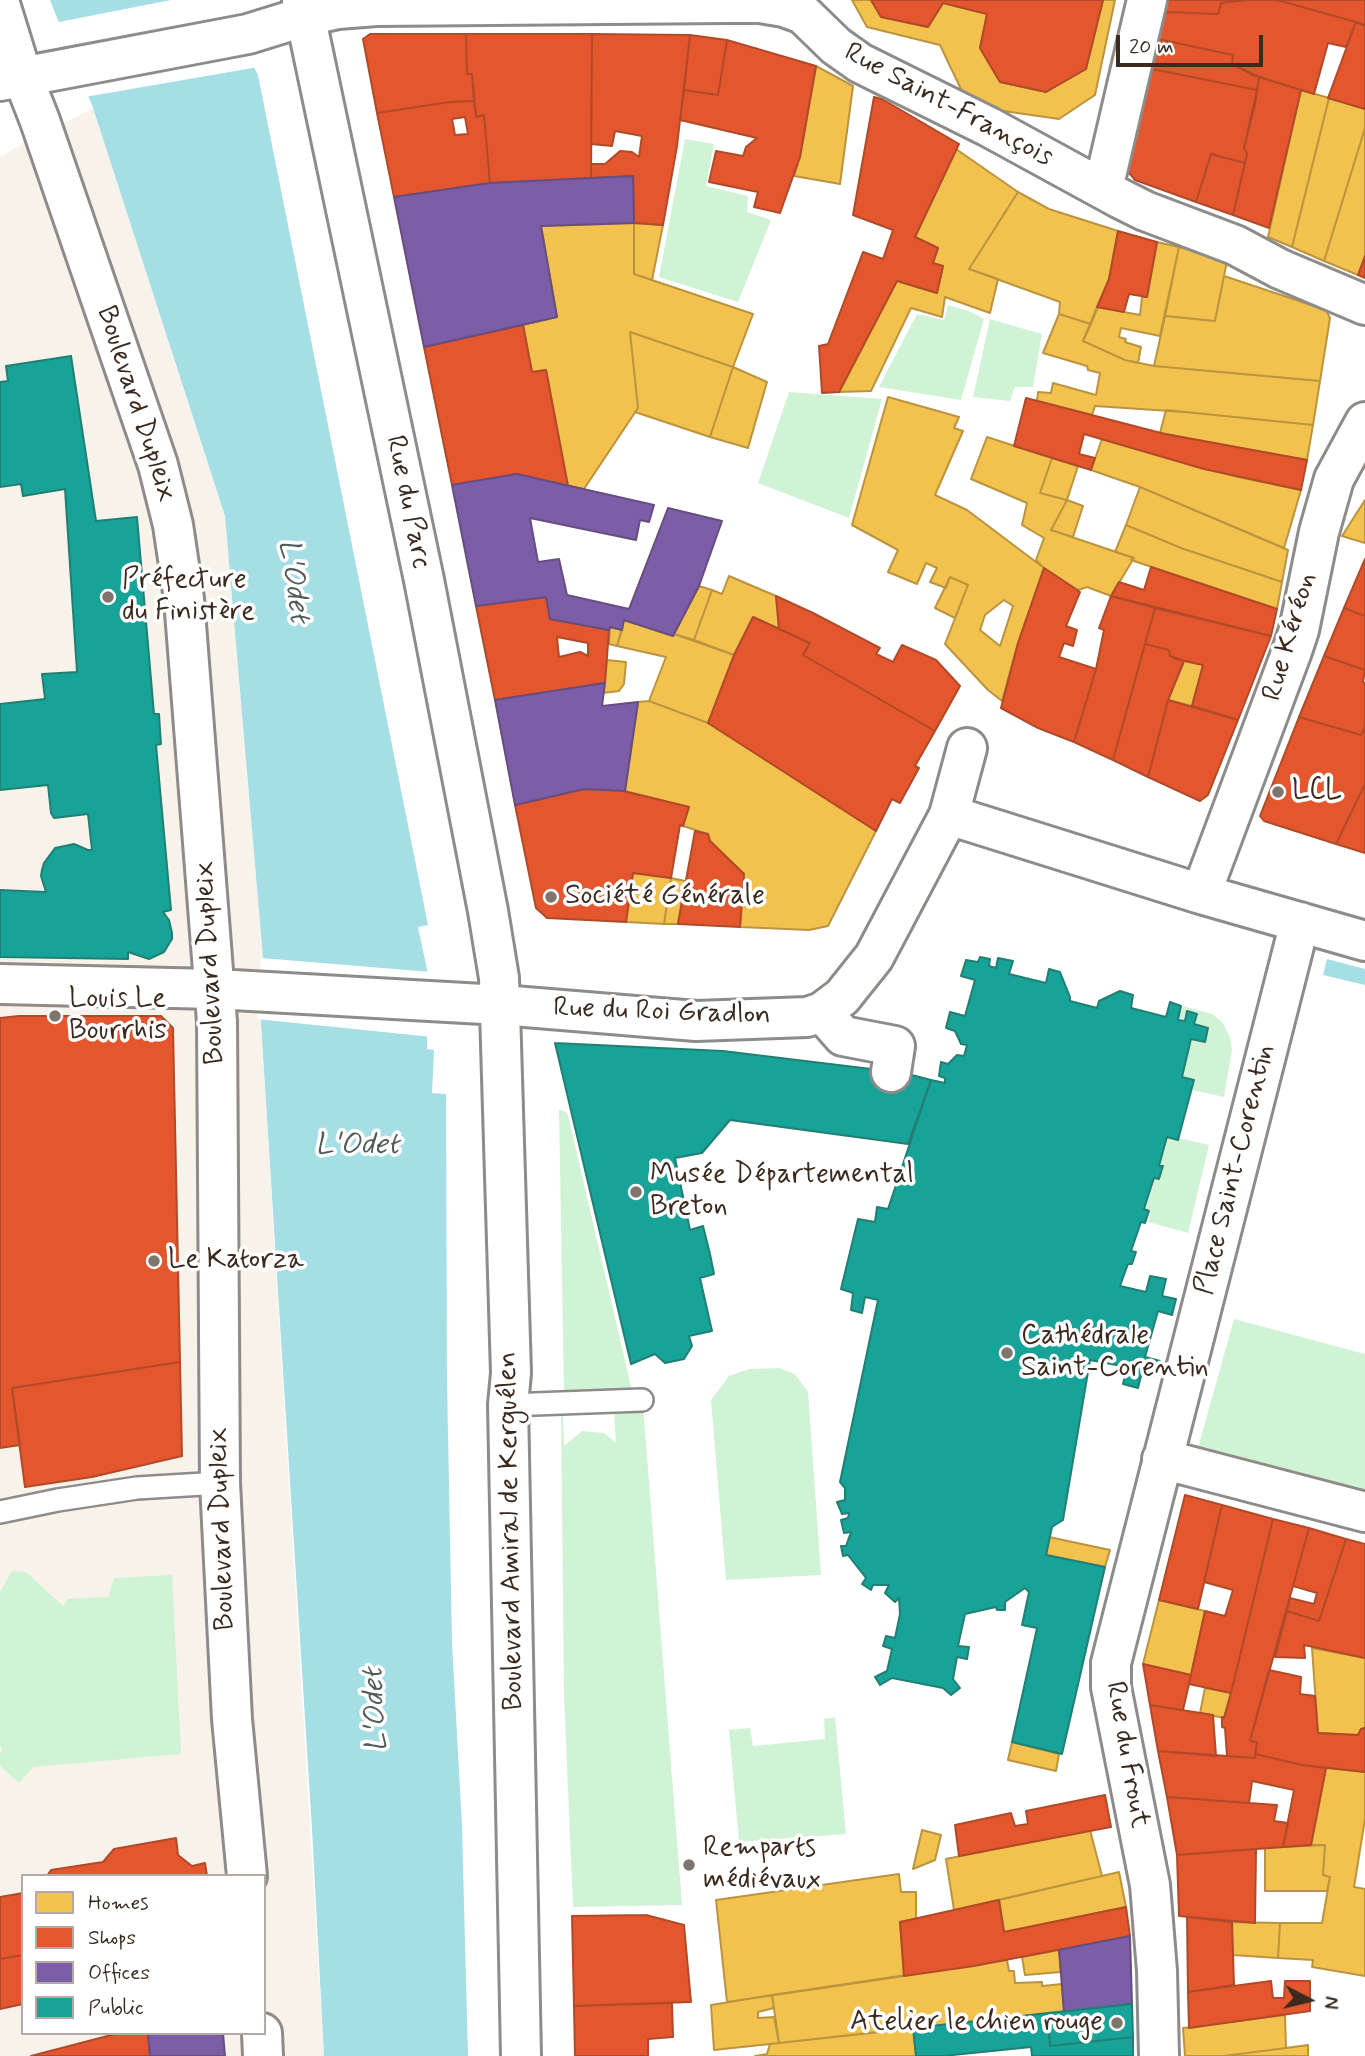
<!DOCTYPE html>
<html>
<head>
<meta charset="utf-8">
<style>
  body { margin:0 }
  #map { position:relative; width:1365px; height:2056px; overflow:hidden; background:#fff; font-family:Mynerve,sans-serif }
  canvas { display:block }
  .legend { position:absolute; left:21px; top:1874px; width:245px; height:161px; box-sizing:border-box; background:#fff; border:2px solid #b1aaa5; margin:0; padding:9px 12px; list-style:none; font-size:21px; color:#3b2a1e }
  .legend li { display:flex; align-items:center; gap:14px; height:35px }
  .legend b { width:35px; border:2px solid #b1aaa5 }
  .north { position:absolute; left:1274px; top:1965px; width:70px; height:70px; -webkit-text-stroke:5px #fff; paint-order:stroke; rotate:97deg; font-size:19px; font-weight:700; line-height:28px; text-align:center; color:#3b2a1e }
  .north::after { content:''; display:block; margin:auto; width:24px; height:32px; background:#3b2a1e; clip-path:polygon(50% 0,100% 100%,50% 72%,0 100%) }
  .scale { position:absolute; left:1116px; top:35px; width:147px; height:32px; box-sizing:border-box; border:4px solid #3b2a1e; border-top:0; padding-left:9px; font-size:21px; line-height:24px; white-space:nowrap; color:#3b2a1e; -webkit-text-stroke:5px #fff; paint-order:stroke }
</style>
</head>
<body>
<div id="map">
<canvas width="1365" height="2056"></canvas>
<ul class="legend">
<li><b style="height:19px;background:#f2c14e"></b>Homes</li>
<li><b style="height:19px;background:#e4572e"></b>Shops</li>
<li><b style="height:19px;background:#7b5ea7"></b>Offices</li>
<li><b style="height:19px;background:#17a398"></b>Public</li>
</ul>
<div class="north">N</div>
<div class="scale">20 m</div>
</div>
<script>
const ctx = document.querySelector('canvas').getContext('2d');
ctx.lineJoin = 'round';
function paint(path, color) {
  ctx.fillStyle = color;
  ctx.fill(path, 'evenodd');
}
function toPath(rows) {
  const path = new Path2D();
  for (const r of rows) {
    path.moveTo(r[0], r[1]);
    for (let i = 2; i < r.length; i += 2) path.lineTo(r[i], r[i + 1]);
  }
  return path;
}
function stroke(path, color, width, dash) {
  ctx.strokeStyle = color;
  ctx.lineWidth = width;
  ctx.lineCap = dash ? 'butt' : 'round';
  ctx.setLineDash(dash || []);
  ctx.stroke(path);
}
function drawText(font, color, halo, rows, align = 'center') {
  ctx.font = font + ' Mynerve,sans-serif';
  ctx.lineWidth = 7;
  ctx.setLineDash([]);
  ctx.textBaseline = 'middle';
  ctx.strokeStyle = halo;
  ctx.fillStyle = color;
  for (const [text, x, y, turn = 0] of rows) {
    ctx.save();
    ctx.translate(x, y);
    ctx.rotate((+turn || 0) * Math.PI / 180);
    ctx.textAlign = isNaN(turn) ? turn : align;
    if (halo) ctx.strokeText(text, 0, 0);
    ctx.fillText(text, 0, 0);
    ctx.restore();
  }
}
const built = toPath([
  [93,108,225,516,263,958,261,1023,324,2056,0,2056,0,156],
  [23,1876,264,1876,264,2033,23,2033]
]);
const green = toPath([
  [685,139,714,144,706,186,748,196,747,212,771,220,738,302,659,277],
  [948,305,969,311,984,319,961,400,879,387,917,314,944,320],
  [990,319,1042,334,1033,387,1015,387,1010,401,973,397],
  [789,392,882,399,849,518,758,483],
  [1183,1006,1212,1014,1222,1022,1230,1037,1232,1050,1224,1097,1192,1090,1195,1079,1183,1076,1192,1040,1205,1043,1209,1028,1195,1024,1198,1013,1186,1011,1184,1019,1180,1018],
  [559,1110,565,1111,568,1115,632,1391,642,1392,682,1905,573,1907,564,1696,561,1411,564,1395],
  [614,1409,616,1443,604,1433,582,1431,564,1446,563,1412],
  [1168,1139,1183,1139,1209,1145,1188,1233,1148,1222,1151,1212,1146,1209,1155,1179,1160,1180,1164,1166,1161,1164],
  [1234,1319,1365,1354,1365,1490,1198,1448],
  [779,1368,795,1374,808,1392,821,1575,726,1580,711,1400,729,1376,749,1369],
  [12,1571,26,1572,63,1606,68,1599,108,1597,114,1578,172,1575,181,1754,33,1767,19,1783,0,1766,0,1753,3,1749,0,1746,0,1592],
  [835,1717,846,1834,739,1842,729,1730,750,1728,753,1746,825,1739,824,1719]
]);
const water = toPath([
  [50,0,236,0,253,65,258,75,428,925,418,927,427,969,427,1049,434,1050,432,1093,446,1094,447,1379,452,1643,462,1826,468,2056,324,2056,312,1829,261,1023,263,958,225,516,93,108],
  [1327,959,1365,969,1365,985,1323,975]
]);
const pier = toPath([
  [171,0,240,0,258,67,85,97,54,23],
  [261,958,431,972,432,1037,257,1019]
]);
const homes = toPath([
  [852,0,871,0,881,17,928,27,943,3,987,14,980,48,1000,82,1046,92,1086,69,1103,0,1115,0,1095,95,1059,119,969,106,940,45,867,27,852,0],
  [816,66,853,86,840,184,794,176,800,157,816,66],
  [1301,90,1329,98,1292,247,1268,237,1301,90],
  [1329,98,1365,109,1365,128,1324,261,1292,247,1329,98],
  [1365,128,1365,256,1358,275,1324,261,1365,128],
  [956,149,1018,192,969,269,998,279,990,313,945,297,942,317,911,308,871,391,839,392,897,281,937,293,943,266,933,263,938,248,915,237,956,149],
  [1018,192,1049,209,1118,231,1109,279,1091,324,1059,314,1060,302,969,269,1018,192],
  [634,223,634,274,753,314,733,367,630,332,638,408,584,489,568,486,546,370,532,372,523,325,557,317,541,226,634,223],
  [634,223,663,225,652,280,634,274,634,223],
  [1157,242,1179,247,1160,336,1121,328,1119,337,1126,339,1125,342,1141,347,1138,363,1125,360,1083,341,1097,307,1140,315,1142,297,1147,297,1157,242],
  [1179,247,1227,261,1215,321,1165,316,1179,247],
  [1224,276,1326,310,1330,318,1320,381,1154,366,1165,316,1215,321,1224,276],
  [1059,314,1091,324,1083,341,1125,360,1154,366,1320,381,1313,425,1185,412,1095,406,1092,415,1037,401,1038,392,1051,393,1053,383,1096,395,1100,373,1088,370,1087,366,1043,353,1059,314],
  [630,332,733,367,710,437,635,412,638,408,630,332],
  [733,367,767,382,748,448,710,437,733,367],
  [888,397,959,417,954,428,963,431,935,495,967,510,1044,568,1018,643,1002,701,988,690,945,644,968,585,950,577,946,588,930,582,937,568,926,563,917,584,888,572,898,550,852,525,888,397],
  [1004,600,1013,606,1000,646,980,630,985,615,1004,600],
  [1166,410,1313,425,1307,460,1160,433,1166,410],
  [987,437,1052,458,1040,493,1067,500,1051,530,1134,558,1111,596,1087,587,1078,590,1044,568,1036,560,1044,538,1022,525,1027,503,971,479,987,437],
  [1102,439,1238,477,1301,490,1284,548,1140,487,1091,470,1102,439],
  [1052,458,1078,466,1067,500,1040,493,1052,458],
  [1140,487,1288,550,1282,582,1181,548,1126,525,1140,487],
  [1067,500,1083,506,1073,537,1051,530,1067,500],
  [1365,500,1365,543,1342,536,1365,500],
  [1126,525,1181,548,1282,582,1277,609,1131,560,1134,558,1115,552,1126,525],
  [729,576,776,596,779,629,753,617,734,655,694,640,712,590,722,594,729,576],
  [950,577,968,585,955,618,935,608,950,577],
  [699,586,712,590,694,640,674,634,699,586],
  [624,620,673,636,674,634,734,655,708,723,649,701,666,657,617,646,624,620],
  [610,627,622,630,617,646,609,644,610,627],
  [607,660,626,662,624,684,619,691,603,693,607,660],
  [1184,661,1203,665,1192,706,1168,700,1184,661],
  [649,701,708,723,876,831,828,926,809,930,740,927,744,874,710,841,708,834,683,826,689,807,625,791,638,702,649,701],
  [633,873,671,878,664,924,626,922,633,873],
  [671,878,685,881,678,924,664,924,671,878],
  [1049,1537,1110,1550,1105,1567,1046,1555,1049,1537],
  [1159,1600,1205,1611,1191,1675,1143,1664,1159,1600],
  [1312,1648,1365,1658,1365,1728,1361,1729,1358,1735,1318,1733,1312,1648],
  [1205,1688,1231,1693,1224,1718,1200,1713,1205,1688],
  [1012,1742,1059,1754,1056,1771,1008,1760,1012,1742],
  [1326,1768,1365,1772,1365,1819,1354,1887,1365,1889,1365,1976,1312,1967,1313,1960,1278,1958,1280,1923,1322,1923,1330,1877,1323,1875,1325,1845,1311,1845,1326,1768],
  [922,1830,941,1835,935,1860,913,1869,922,1830],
  [1090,1830,1102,1876,954,1910,946,1859,1090,1830],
  [1325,1845,1323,1875,1330,1877,1327,1891,1265,1891,1265,1848,1325,1845],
  [1119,1872,1126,1907,1004,1932,999,1900,1119,1872],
  [899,1874,901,1892,916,1892,916,1919,900,1922,904,1976,727,2002,716,1900,899,1874],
  [1232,1922,1280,1923,1278,1958,1232,1955,1232,1922],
  [1059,1950,1061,1972,1025,1975,1022,1957,1059,1950],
  [1007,1960,1009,1971,1014,1971,1015,1983,1042,1982,1042,1986,1062,1984,1064,2012,779,2043,772,1995,1007,1960],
  [772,1995,774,2008,758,2012,758,2018,774,2017,779,2043,714,2050,711,2005,772,1995],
  [1285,2015,1286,2048,1224,2056,1185,2056,1183,2028,1285,2015],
  [913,2028,916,2056,755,2056,767,2054,770,2044,913,2028],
  [1308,2045,1308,2056,1224,2056,1286,2048,1308,2045]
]);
const shops = toPath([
  [871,0,1103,0,1086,69,1046,92,1000,82,980,48,987,14,943,3,928,27,881,17,871,0],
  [1168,0,1247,0,1221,3,1218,14,1166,12,1168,0],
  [1247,0,1277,0,1356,22,1346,47,1328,43,1314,94,1253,75,1232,64,1233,55,1158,39,1166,12,1218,14,1221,3,1247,0],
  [1277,0,1365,0,1365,25,1356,22,1277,0],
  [1356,22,1365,26,1365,109,1328,98,1356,22],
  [370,34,466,34,467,74,472,74,474,101,450,102,377,113,363,39,370,34],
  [466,34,592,34,591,178,490,183,484,115,476,117,472,74,467,74,466,34],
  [592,34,690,35,677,146,663,225,634,223,633,176,591,178,591,164,605,164,620,151,632,152,639,157,642,136,615,131,612,146,591,144,592,34],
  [690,35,727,40,718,95,684,90,690,35],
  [1158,39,1233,55,1232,64,1259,77,1257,90,1152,69,1158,39],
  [727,40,816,66,800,157,780,213,754,207,758,192,709,182,716,151,743,156,746,147,757,138,680,120,684,90,718,95,727,40],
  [1152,69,1257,90,1244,148,1247,154,1245,163,1211,154,1196,202,1135,180,1130,174,1128,168,1152,69],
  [1259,77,1301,90,1269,228,1233,215,1247,154,1244,148,1255,104,1259,77],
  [874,97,882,99,959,144,915,237,938,248,933,263,943,266,937,293,897,281,839,392,822,393,819,346,828,344,863,252,883,259,893,230,853,215,874,97],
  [474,101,476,117,484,115,490,183,394,197,377,113,450,102,474,101],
  [465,117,468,134,455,135,452,119,465,117],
  [1211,154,1245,163,1233,215,1196,202,1211,154],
  [1118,231,1157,242,1147,297,1129,294,1124,312,1097,307,1109,279,1118,231],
  [1365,256,1365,278,1358,275,1365,256],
  [523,325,532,372,546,370,568,486,517,474,452,485,424,347,523,325],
  [1026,398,1165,434,1307,460,1301,490,1204,469,1084,434,1079,454,1095,458,1091,470,1014,446,1026,398],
  [1365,559,1365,616,1344,608,1365,559],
  [1151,567,1277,609,1271,636,1111,596,1119,582,1144,590,1151,567],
  [1044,568,1080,592,1066,626,1077,630,1073,646,1064,643,1059,657,1096,669,1074,742,1038,728,1001,708,1018,643,1044,568],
  [776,596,813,613,880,648,876,654,893,662,902,645,936,660,960,686,935,731,803,655,810,643,779,629,776,596],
  [1111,596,1155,608,1113,760,1074,742,1096,669,1104,630,1099,628,1111,596],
  [546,597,550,619,609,630,605,683,495,700,476,606,546,597],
  [557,637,588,643,588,656,580,652,559,657,557,637],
  [1155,608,1271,636,1238,720,1192,706,1203,665,1176,659,1170,656,1169,650,1145,644,1155,608],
  [1344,608,1365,616,1365,670,1324,656,1344,608],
  [753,617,810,643,803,655,935,731,915,766,919,768,900,803,892,799,876,831,708,723,734,655,753,617],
  [1145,644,1169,650,1170,656,1184,661,1168,700,1148,777,1113,760,1145,644],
  [1324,656,1365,670,1363,682,1365,683,1365,726,1361,735,1299,717,1324,656],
  [1168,700,1238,720,1208,795,1200,801,1148,777,1168,700],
  [1299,717,1361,735,1365,726,1365,784,1336,844,1264,821,1260,816,1299,717],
  [1365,784,1365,853,1336,844,1365,784],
  [584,789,619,790,689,807,683,826,680,825,671,878,633,873,626,922,547,918,536,908,515,805,584,789],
  [695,831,708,834,710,841,744,874,740,927,678,924,695,831],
  [19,1016,161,1016,173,1028,180,1362,12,1388,20,1445,0,1448,0,1018,19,1016],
  [180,1362,182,1456,92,1477,25,1487,12,1388,180,1362],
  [1185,1495,1222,1505,1198,1609,1159,1600,1185,1495],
  [1222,1505,1273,1519,1231,1693,1189,1684,1205,1611,1225,1616,1233,1590,1204,1582,1222,1505],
  [1273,1519,1309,1528,1250,1741,1257,1742,1255,1758,1227,1756,1225,1728,1222,1727,1222,1717,1224,1718,1231,1693,1273,1519],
  [1309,1528,1346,1539,1319,1621,1287,1611,1290,1598,1314,1604,1317,1593,1293,1586,1309,1528],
  [1346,1539,1365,1544,1365,1658,1304,1645,1305,1658,1275,1657,1287,1611,1319,1621,1346,1539],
  [1143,1664,1191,1675,1183,1710,1150,1705,1143,1664],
  [1269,1670,1301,1677,1300,1694,1315,1696,1318,1733,1358,1735,1361,1729,1365,1728,1365,1772,1302,1765,1255,1754,1257,1742,1250,1741,1269,1670],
  [1150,1705,1213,1715,1216,1756,1158,1751,1150,1705],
  [1158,1751,1255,1758,1255,1754,1302,1765,1326,1768,1311,1845,1283,1847,1294,1790,1252,1781,1249,1803,1167,1797,1158,1751],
  [1105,1795,1111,1827,959,1856,955,1825,1011,1813,1015,1826,1028,1824,1026,1811,1105,1795],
  [1167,1797,1277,1805,1274,1821,1288,1823,1283,1847,1177,1855,1167,1797],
  [176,1838,178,1855,192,1866,205,1863,207,1876,47,1876,51,1870,103,1862,114,1849,176,1838],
  [1256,1849,1255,1923,1179,1916,1177,1855,1256,1849],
  [23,1893,23,1955,0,1959,0,1897,23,1893],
  [999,1900,1004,1932,1126,1907,1130,1936,974,1966,904,1976,900,1922,999,1900],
  [646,1915,684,1925,691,2002,574,2006,572,1916,646,1915],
  [1187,1917,1232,1922,1234,1985,1188,1992,1187,1917],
  [23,1955,23,2004,0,2009,0,1959,23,1955],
  [1271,1981,1273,1998,1284,1998,1285,1981,1310,1981,1310,2011,1189,2028,1188,1992,1271,1981],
  [672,2003,673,2037,648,2039,648,2056,575,2056,574,2006,672,2003],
  [119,2033,148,2033,150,2056,31,2056,119,2033]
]);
const offices = toPath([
  [633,176,634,223,541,226,557,317,424,347,394,197,490,183,633,176],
  [517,474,654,505,649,522,640,520,636,540,530,518,538,562,559,559,567,595,629,609,668,508,722,521,699,586,673,636,624,620,622,630,610,627,609,630,550,619,546,597,476,606,452,485,517,474],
  [605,683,602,706,638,702,625,791,584,789,515,805,495,700,605,683],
  [1130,1936,1132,2004,1064,2012,1059,1950,1130,1936],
  [148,2033,223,2033,225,2056,150,2056,148,2033]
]);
const public = toPath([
  [71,356,96,521,137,517,154,714,159,714,160,730,161,744,156,745,171,910,163,912,169,920,172,933,172,939,164,952,149,959,128,952,128,959,0,957,0,890,46,892,41,876,42,870,44,863,55,848,74,844,88,850,92,850,88,814,54,818,51,813,48,785,0,790,0,704,45,699,42,674,77,672,65,489,23,496,21,484,0,487,0,382,8,381,6,366,71,356],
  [980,957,990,959,989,966,996,968,998,958,1013,961,1009,974,1046,983,1049,969,1060,972,1070,997,1070,1001,1097,1008,1099,1001,1120,991,1133,995,1131,1008,1166,1017,1170,1002,1181,1006,1178,1020,1185,1021,1187,1011,1197,1014,1194,1024,1208,1028,1205,1042,1191,1039,1182,1077,1194,1080,1178,1140,1167,1137,1159,1166,1163,1166,1159,1179,1154,1178,1144,1209,1149,1211,1145,1223,1141,1222,1131,1251,1136,1252,1132,1264,1128,1264,1120,1286,1146,1292,1150,1276,1166,1279,1162,1296,1176,1299,1172,1315,1158,1311,1145,1357,1160,1361,1156,1374,1142,1372,1138,1388,1123,1384,1127,1367,1090,1360,1063,1520,1052,1527,1046,1555,1105,1567,1062,1754,1012,1742,1037,1628,1022,1625,1029,1592,1025,1588,1005,1602,1005,1610,997,1610,996,1607,965,1614,958,1646,969,1647,967,1659,957,1657,953,1679,960,1688,951,1695,943,1688,892,1678,880,1685,875,1677,887,1671,892,1649,883,1646,886,1636,895,1638,900,1614,899,1598,895,1602,885,1593,889,1585,873,1585,871,1590,862,1584,866,1578,848,1555,843,1556,841,1546,846,1546,851,1532,844,1533,841,1520,848,1518,849,1513,842,1514,837,1502,845,1500,845,1488,840,1482,878,1300,865,1297,862,1313,851,1310,853,1293,841,1289,858,1219,875,1222,877,1207,888,1209,931,1080,945,1083,945,1078,939,1076,941,1062,948,1064,957,1055,964,1056,967,1045,961,1044,955,1031,946,1028,950,1012,965,1016,975,980,961,976,966,960,978,962,980,957],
  [555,1043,723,1051,904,1073,931,1080,908,1144,730,1120,702,1153,675,1158,690,1230,703,1226,710,1254,714,1274,700,1278,712,1331,689,1336,692,1346,684,1359,665,1363,655,1354,631,1364,555,1043],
  [1132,2004,1133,2037,1050,2046,1048,2013,1132,2004],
  [1048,2013,1050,2046,1133,2037,1133,2056,1032,2056,1031,2047,943,2056,916,2056,913,2028,1048,2013]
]);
const lane = toPath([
  [508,1405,642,1400],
  [0,1512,58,1500,137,1488,220,1483]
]);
const street = toPath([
  [306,16,338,9,376,6,728,3,760,3,784,7,803,14,836,46,860,63,989,127,1119,198,1145,211,1235,245,1280,269,1365,305],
  [1103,189,1147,0],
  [949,815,967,748],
  [1201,894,1292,651,1299,630,1319,532,1334,479,1365,422],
  [0,984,215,989],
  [501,1005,696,1021,807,1017,822,1012,842,997,874,957,949,815,1201,894,1365,941],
  [822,1012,843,1036,895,1046,891,1072],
  [1162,1459,1365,1512],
  [1159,2056,1157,1971,1150,1885,1111,1687,1111,1663,1300,922]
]);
const secondary = toPath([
  [302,0,424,580,488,911,499,978,511,1373,508,1405,521,2056],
  [0,4,22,75,40,121,158,465,173,525,184,599,217,1022,220,1483,232,1719,247,1876],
  [0,81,248,34,306,16],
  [215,989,501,1005],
  [262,2033,263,2056]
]);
const markers = [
  [108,597,7,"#80756d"],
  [1278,792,7,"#80756d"],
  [551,897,7,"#80756d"],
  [55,1016,7,"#80756d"],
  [636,1192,7,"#80756d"],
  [154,1261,7,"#80756d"],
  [1007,1353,7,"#80756d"],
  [689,1865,7,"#80756d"],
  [1117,2023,7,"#80756d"]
];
const streetNames = [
  ["Rue Saint-François",948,106,28],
  ["Boulevard Dupleix",135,404,72],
  ["Rue du Parc",407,502,78],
  ["Rue Kéréon",1291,637,-74],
  ["Boulevard Dupleix",211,963,-93],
  ["Rue du Roi Gradlon",662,1013,2],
  ["Place Saint-Corentin",1236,1170,-76],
  ["Boulevard Dupleix",223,1529,-92],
  ["Boulevard Amiral de Kerguélen",512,1531,-91],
  ["Rue du Frout",1126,1755,80]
];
const poiNames = [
  ["Préfecture",122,581],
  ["du Finistère",122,613],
  ["LCL",1292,792],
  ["Société Générale",565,897],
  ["Louis Le",69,1000],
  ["Bourrhis",69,1032],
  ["Musée Départemental",650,1176],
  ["Breton",650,1208],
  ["Le Katorza",168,1261],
  ["Cathédrale",1021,1337],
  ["Saint-Corentin",1021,1369],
  ["Remparts",703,1849],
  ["médiévaux",703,1881],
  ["Atelier le chien rouge",1103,2023,"right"]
];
const waterNames = [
  ["L'Odet",292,581,82],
  ["L'Odet",357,1147],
  ["L'Odet",377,1710,-93]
];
paint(built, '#f7f3eb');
paint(green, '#d0f3d5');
paint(water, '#a6dee6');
paint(pier, '#fff');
paint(homes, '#f2c14e');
stroke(homes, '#bb9440', 2);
paint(shops, '#e4572e');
stroke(shops, '#b14a29', 2);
paint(offices, '#7b5ea7');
stroke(offices, '#684e7e', 2);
paint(public, '#17a398');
stroke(public, '#227f73', 2);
stroke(lane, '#8e8b88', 26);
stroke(street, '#8e8b88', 44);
stroke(secondary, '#8e8b88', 44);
stroke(lane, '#fff', 21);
stroke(street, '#fff', 38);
stroke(secondary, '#fff', 38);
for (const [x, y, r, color] of markers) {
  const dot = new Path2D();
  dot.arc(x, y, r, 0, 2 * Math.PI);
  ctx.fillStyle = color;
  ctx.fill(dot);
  stroke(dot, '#fff', 2.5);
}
drawText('28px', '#3b2a1e', '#fff', streetNames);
drawText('28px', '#3b2a1e', '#fff', poiNames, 'left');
drawText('italic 30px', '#505c57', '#fff', waterNames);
</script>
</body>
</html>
